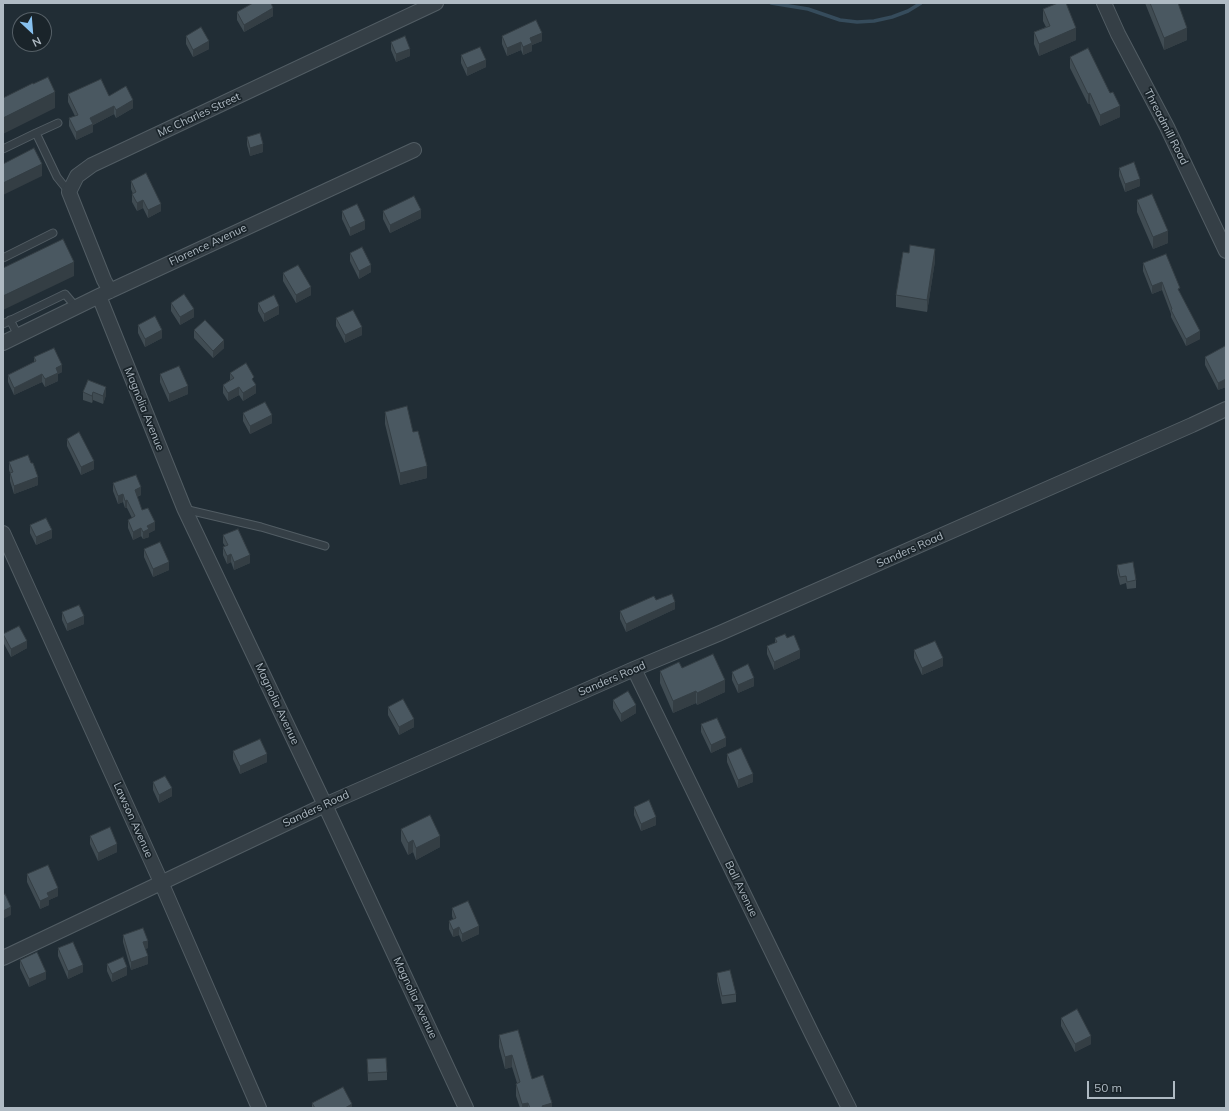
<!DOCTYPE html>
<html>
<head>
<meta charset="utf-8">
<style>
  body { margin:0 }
  #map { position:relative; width:1229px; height:1111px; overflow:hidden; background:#212d35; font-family:Mulish,sans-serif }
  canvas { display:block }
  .frame { position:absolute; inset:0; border:4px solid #afbac3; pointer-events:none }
  .north { position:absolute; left:12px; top:12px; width:40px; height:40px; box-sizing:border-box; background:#1a242a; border:1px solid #566067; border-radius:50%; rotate:154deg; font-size:11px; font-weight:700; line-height:16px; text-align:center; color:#afbac3 }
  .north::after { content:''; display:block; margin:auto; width:14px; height:18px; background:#87c1ef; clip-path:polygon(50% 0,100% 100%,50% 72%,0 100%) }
  .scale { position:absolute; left:1087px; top:1081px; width:88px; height:18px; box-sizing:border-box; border:2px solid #afbac3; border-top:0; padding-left:5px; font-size:12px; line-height:14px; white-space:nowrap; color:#afbac3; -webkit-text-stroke:3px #1a242a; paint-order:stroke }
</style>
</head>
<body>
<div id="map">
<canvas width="1229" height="1111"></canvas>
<div class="frame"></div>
<div class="north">N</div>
<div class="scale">50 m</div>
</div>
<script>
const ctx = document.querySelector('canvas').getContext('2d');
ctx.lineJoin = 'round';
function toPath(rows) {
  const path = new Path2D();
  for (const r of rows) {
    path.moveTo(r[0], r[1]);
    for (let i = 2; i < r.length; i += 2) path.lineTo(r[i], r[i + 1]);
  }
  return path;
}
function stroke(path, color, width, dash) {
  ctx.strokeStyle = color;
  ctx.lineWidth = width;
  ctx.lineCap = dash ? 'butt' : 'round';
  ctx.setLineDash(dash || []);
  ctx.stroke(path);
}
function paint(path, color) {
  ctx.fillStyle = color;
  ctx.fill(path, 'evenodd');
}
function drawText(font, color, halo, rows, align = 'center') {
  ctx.font = font + ' Mulish,sans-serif';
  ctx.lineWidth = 3.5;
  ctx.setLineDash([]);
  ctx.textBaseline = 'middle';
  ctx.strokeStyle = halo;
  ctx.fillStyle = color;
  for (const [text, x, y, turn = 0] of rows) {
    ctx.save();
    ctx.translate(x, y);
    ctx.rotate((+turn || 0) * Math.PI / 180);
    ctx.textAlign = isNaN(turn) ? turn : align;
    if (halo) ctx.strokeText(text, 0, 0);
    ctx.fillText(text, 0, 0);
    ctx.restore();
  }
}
const stream = toPath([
  [771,3,808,9,840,20,857,22,874,21,892,17,908,11,921,3]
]);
const lane = toPath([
  [36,133,58,123],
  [3,149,36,133,57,177,69,192],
  [3,258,53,233],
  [10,320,18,335],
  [3,324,65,294,76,307],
  [184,509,261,527,325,546]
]);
const street = toPath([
  [1104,3,1118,34,1167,127,1226,251],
  [110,291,104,280,69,192,77,176,92,165,436,3],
  [99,296,184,508,325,805,466,1108],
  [3,343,99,296,414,150],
  [3,533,161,882,259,1108],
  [634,669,812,1034,849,1108],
  [3,958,325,805,634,669,718,634,1192,425,1226,409]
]);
const wall = toPath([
  [1145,3,1178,3,1187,40,1164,50],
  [1043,9,1076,40,1039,56,1034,44,1034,32,1046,27,1043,21],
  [237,12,273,16,244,32,237,20],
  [186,36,209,49,193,57,186,44],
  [502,36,542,41,532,45,532,51,523,55,521,50,507,56,502,44],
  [391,42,410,56,396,62,391,50],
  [461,55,486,67,467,76,461,63],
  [1070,57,1120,117,1100,126,1090,104,1088,104,1070,68],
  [68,94,109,96,133,108,116,118,114,114,93,125,93,132,76,140,69,126,69,118,75,116,68,102],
  [247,137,263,152,250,156,247,145],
  [1119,168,1140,186,1125,192,1119,176],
  [131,181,161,211,148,218,143,208,137,211,132,202,132,194,133,194,131,189],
  [1137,200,1168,243,1153,249,1137,212],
  [342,211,365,229,350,236,342,219],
  [383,211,421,218,390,233,383,219],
  [350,253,371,272,359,279,350,261],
  [909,253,935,261,927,312,896,307,896,295],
  [1143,263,1180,293,1200,339,1186,346,1171,317,1171,314,1162,290,1152,294,1143,271],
  [283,273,311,295,296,303,283,281],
  [171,303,194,317,180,325,171,311],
  [258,303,279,314,264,322,258,311],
  [336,318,362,335,345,343,336,326],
  [138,325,162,338,145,347,138,333],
  [194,330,224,348,213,358,194,338],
  [1226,347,1226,387,1218,390,1205,365,1205,357],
  [34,357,62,372,58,374,58,381,45,387,42,382,14,395,8,382,8,375,34,362],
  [230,373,254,383,256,393,243,401,239,395,228,401,223,393,223,385,230,380],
  [160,374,188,394,169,402,160,382],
  [88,380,106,395,103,404,93,400,92,403,83,400,83,392],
  [385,412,413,432,427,478,400,485,385,424],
  [243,413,272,423,250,434,243,421],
  [67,439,94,469,81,475,67,446],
  [9,462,38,485,14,494,10,481,10,473,9,470],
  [113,483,141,495,137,497,142,510,155,530,149,533,149,537,143,539,141,536,133,540,128,528,128,520,132,518,127,508,125,508,123,502,118,504,113,491],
  [30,525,52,538,36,545,30,533],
  [223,535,250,563,234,570,231,562,227,564,223,555,223,547,225,546,223,543],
  [144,549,169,570,153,577,144,557],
  [1117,565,1136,580,1136,588,1127,589,1126,583,1120,585,1117,573],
  [656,600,675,609,626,632,620,619,620,611],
  [62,612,84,624,67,631,62,620],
  [3,634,27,648,11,657,3,642],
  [775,638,800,658,774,670,767,654,767,646,775,643],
  [914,650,943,666,922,675,914,658],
  [682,668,725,692,697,705,696,703,673,713,660,683,660,671],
  [732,672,754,686,738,693,732,680],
  [613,700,636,713,621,722,613,708],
  [388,707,414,727,399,735,388,715],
  [701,724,726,746,711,753,701,732],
  [233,751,267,762,240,774,233,759],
  [727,754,753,782,738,788,727,762],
  [153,782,172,796,159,803,153,790],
  [634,807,656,825,641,831,634,815],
  [401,829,440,847,416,860,413,852,408,855,401,841],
  [90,836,117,852,98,861,90,844],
  [27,874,58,896,49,900,49,905,40,909,27,882],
  [452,908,479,934,462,942,459,935,453,937,449,929,449,921,453,919,452,916],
  [123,935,148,948,145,949,148,964,131,970,123,942],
  [58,948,83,972,68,979,58,956],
  [20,960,46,979,29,987,20,968],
  [107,964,127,975,112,982,107,971],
  [717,973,736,994,736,1002,722,1004,717,981],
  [1061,1018,1091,1044,1075,1052,1061,1026],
  [499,1035,552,1108,520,1108,516,1096,516,1084,517,1083,512,1067,505,1069,499,1047],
  [367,1059,387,1072,387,1080,368,1081],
  [312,1103,352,1108,312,1108]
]);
const shadedWall = toPath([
  [273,8,273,16,244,32,244,25],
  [1076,28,1076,40,1039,56,1039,44],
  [1187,28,1187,40,1164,50,1164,38],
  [542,33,542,41,532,45,532,51,523,55,523,47,530,38],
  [209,41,209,49,193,57,193,50],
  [521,42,521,50,507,56,507,48],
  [410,49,410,56,396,62,396,54],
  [486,60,486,67,467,76,467,68],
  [55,92,55,108,3,134,3,118],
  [1090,93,1090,104,1088,104,1088,94],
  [133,100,133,108,116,118,116,110],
  [114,106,114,114,93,125,93,132,76,140,76,132,90,118],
  [1120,106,1120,117,1100,126,1100,115],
  [263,144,263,152,250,156,250,148],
  [42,164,42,176,3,195,3,183],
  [1140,179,1140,186,1125,192,1125,184],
  [143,200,143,208,137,211,137,203],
  [161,204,161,211,148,218,148,210],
  [421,210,421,218,390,233,390,225],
  [365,221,365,229,350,236,350,228],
  [1168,231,1168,243,1153,249,1153,237],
  [935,249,935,261,927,312,927,300],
  [74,262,74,276,3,310,3,296],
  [371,265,371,272,359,279,359,271],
  [1162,282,1162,290,1152,294,1152,286],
  [311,287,311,295,296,303,296,295],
  [279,306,279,314,264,322,264,314],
  [194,309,194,317,180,325,180,317],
  [362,327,362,335,345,343,345,335],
  [162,330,162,338,145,347,145,339],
  [1200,331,1200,339,1186,346,1186,339],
  [224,340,224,348,213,358,213,351],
  [62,365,62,372,58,374,58,381,45,387,45,379,56,368],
  [42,374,42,382,14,395,14,388],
  [1226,379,1226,387,1218,390,1218,383],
  [256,385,256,393,243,401,243,393],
  [188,386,188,394,169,402,169,394],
  [106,387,106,395,103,404,103,396],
  [239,387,239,395,228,401,228,393],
  [93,392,93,400,92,403,92,396],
  [272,415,272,423,250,434,250,426],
  [94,461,94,469,81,475,81,467],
  [427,466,427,478,400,485,400,473],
  [38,477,38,485,14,494,14,486],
  [141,487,141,495,135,497,135,490],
  [123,494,123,502,118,504,118,496],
  [127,500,127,508,125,508,125,501],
  [155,522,155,530,149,533,149,537,143,539,143,532,147,526],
  [141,528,141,536,133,540,133,532],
  [52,530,52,538,36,545,36,537],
  [231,554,231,562,227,564,227,556],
  [250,555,250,563,234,570,234,562],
  [169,562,169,570,153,577,153,569],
  [675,602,675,609,626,632,626,624],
  [84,616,84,624,67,631,67,624],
  [27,641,27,648,11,657,11,649],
  [800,650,800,658,774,670,774,662],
  [943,658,943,666,922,675,922,668],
  [754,678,754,686,738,693,738,685],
  [725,680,725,692,697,705,697,693],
  [696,691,696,703,673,713,673,701],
  [636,705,636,713,621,722,621,714],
  [414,719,414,727,399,735,399,727],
  [726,738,726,746,711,753,711,745],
  [267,754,267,762,240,774,240,766],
  [753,774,753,782,738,788,738,780],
  [172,788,172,796,159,803,159,795],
  [656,817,656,825,641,831,641,824],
  [440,836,440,847,416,860,416,848],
  [413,840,413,852,408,855,408,843],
  [117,844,117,852,98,861,98,853],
  [58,888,58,896,49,900,49,905,40,909,40,901,47,893],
  [11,907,11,915,3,919,3,911],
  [479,926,479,934,462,942,462,934],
  [459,927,459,935,453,937,453,930],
  [148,941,148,948,143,950,143,942],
  [148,956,148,964,131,970,131,962],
  [83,965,83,972,68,979,68,971],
  [127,967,127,975,112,982,112,974],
  [46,972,46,979,29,987,29,979],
  [1091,1036,1091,1044,1075,1052,1075,1044],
  [512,1055,512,1067,505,1069,505,1057],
  [528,1103,528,1108,522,1108,522,1104],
  [552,1103,552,1108,542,1108,542,1106],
  [352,1104,352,1108,345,1108]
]);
const building = toPath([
  [253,3,271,3,273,8,244,25,237,12,253,3],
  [1058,3,1066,3,1076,28,1039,44,1034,32,1050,26,1043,9,1058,3],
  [1150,3,1178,3,1187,28,1164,38,1150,3],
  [536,20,542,33,530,38,532,43,523,47,521,42,507,48,502,36,536,20],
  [201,27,209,41,193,50,186,36,201,27],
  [405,36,410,49,396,54,391,42,405,36],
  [480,47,486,60,467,68,461,55,480,47],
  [1088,48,1110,93,1113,92,1120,106,1100,115,1090,93,1088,94,1070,57,1088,48],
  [48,77,55,92,3,118,3,98,33,83,33,84,48,77],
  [101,79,109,96,126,86,133,100,116,110,114,106,90,118,93,124,76,132,69,118,78,115,68,94,101,79],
  [260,133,263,144,250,148,247,137,260,133],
  [34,148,42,164,3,183,3,164,34,148],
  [1134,162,1140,179,1125,184,1119,168,1134,162],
  [146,173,161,204,148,210,143,200,137,203,132,194,136,192,131,181,146,173],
  [1152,194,1168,231,1153,237,1137,200,1152,194],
  [414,196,421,210,390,225,383,211,414,196],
  [357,204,365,221,350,228,342,211,357,204],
  [63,239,74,262,3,296,3,268,63,239],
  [910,245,935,249,927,300,896,295,903,252,909,253,910,245],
  [362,247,371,265,359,271,350,253,362,247],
  [1166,254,1180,288,1178,289,1200,331,1186,339,1171,310,1172,309,1162,282,1152,286,1143,263,1166,254],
  [298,265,311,287,296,295,283,273,298,265],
  [184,294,194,309,180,317,171,303,184,294],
  [274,295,279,306,264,314,258,303,274,295],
  [353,310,362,327,345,335,336,318,353,310],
  [155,316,162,330,145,339,138,325,155,316],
  [205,320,224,340,213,351,194,330,205,320],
  [1225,346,1226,347,1226,379,1218,383,1205,357,1225,346],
  [54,348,62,365,56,368,58,373,45,379,42,374,14,388,8,375,36,361,34,357,54,348],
  [246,363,254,377,252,379,256,385,243,393,239,387,228,393,223,385,234,378,230,373,246,363],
  [179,366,188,386,169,394,160,374,179,366],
  [88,380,106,387,103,396,93,392,92,396,83,392,88,380],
  [265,402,272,415,250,426,243,413,265,402],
  [407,406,413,432,418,431,427,466,400,473,385,412,407,406],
  [79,432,94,461,81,467,67,439,79,432],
  [28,455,31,463,33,463,38,477,14,486,10,473,13,472,9,462,28,455],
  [136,475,141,487,135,490,142,510,148,508,155,522,147,526,149,529,143,532,141,528,133,532,128,520,135,516,127,500,125,501,123,494,118,496,113,483,136,475],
  [46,518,52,530,36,537,30,525,46,518],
  [238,529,250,555,234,562,231,554,227,556,223,547,228,545,223,535,238,529],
  [160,542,169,562,153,569,144,549,160,542],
  [1133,562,1136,580,1127,582,1126,576,1120,577,1117,565,1133,562],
  [672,594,675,602,626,624,620,611,654,596,656,600,672,594],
  [79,605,84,616,67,624,62,612,79,605],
  [19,626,27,641,11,649,3,634,19,626],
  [785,634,787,638,794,635,800,650,774,662,767,646,777,642,775,638,785,634],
  [935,641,943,658,922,668,914,650,935,641],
  [713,654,725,680,697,693,696,691,673,701,660,671,679,662,682,668,713,654],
  [748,664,754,678,738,685,732,672,748,664],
  [628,691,636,705,621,714,613,700,628,691],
  [403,699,414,719,399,727,388,707,403,699],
  [717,718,726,738,711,745,701,724,717,718],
  [260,739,267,754,240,766,233,751,260,739],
  [741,748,753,774,738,780,727,754,741,748],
  [165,776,172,788,159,795,153,782,165,776],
  [649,800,656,817,641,824,634,807,649,800],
  [430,815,440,836,416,848,413,840,408,843,401,829,430,815],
  [110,827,117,844,98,853,90,836,110,827],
  [48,865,58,888,47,893,49,897,40,901,27,874,48,865],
  [5,894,11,907,3,911,3,895,5,894],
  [468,901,479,926,462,934,459,927,453,930,449,921,456,918,452,908,468,901],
  [143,928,148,941,143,942,148,956,131,962,123,935,143,928],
  [73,942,83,965,68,971,58,948,73,942],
  [37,952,46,972,29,979,20,960,37,952],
  [123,957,127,967,112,974,107,964,123,957],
  [730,970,736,994,722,996,717,973,730,970],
  [1077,1009,1091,1036,1075,1044,1061,1018,1077,1009],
  [518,1030,532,1079,543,1075,552,1103,542,1106,543,1108,530,1108,528,1103,522,1104,516,1084,520,1082,512,1055,505,1057,499,1035,518,1030],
  [386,1058,387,1072,368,1073,367,1059,386,1058],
  [343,1087,352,1104,345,1108,315,1108,312,1103,343,1087]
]);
const streetNames = [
  ["Mc Charles Street",199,115,-25],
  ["Threadmill Road",1166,127,63],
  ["Florence Avenue",208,245,-25],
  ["Magnolia Avenue",144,409,68],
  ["Sanders Road",910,550,-24],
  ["Sanders Road",612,679,-23],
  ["Magnolia Avenue",277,704,65],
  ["Sanders Road",316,809,-25],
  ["Lawson Avenue",133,820,66],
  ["Ball Avenue",741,889,64],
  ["Magnolia Avenue",415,998,65]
];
stroke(stream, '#364c5c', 3.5);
stroke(lane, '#525d64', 9);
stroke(street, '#525d64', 16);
stroke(lane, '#353f46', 7);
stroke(street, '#353f46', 14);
paint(wall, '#404c53');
paint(shadedWall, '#343e44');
paint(building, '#4a5861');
stroke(building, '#343e44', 1);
drawText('11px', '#afbac3', '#1a242a', streetNames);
</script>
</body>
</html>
